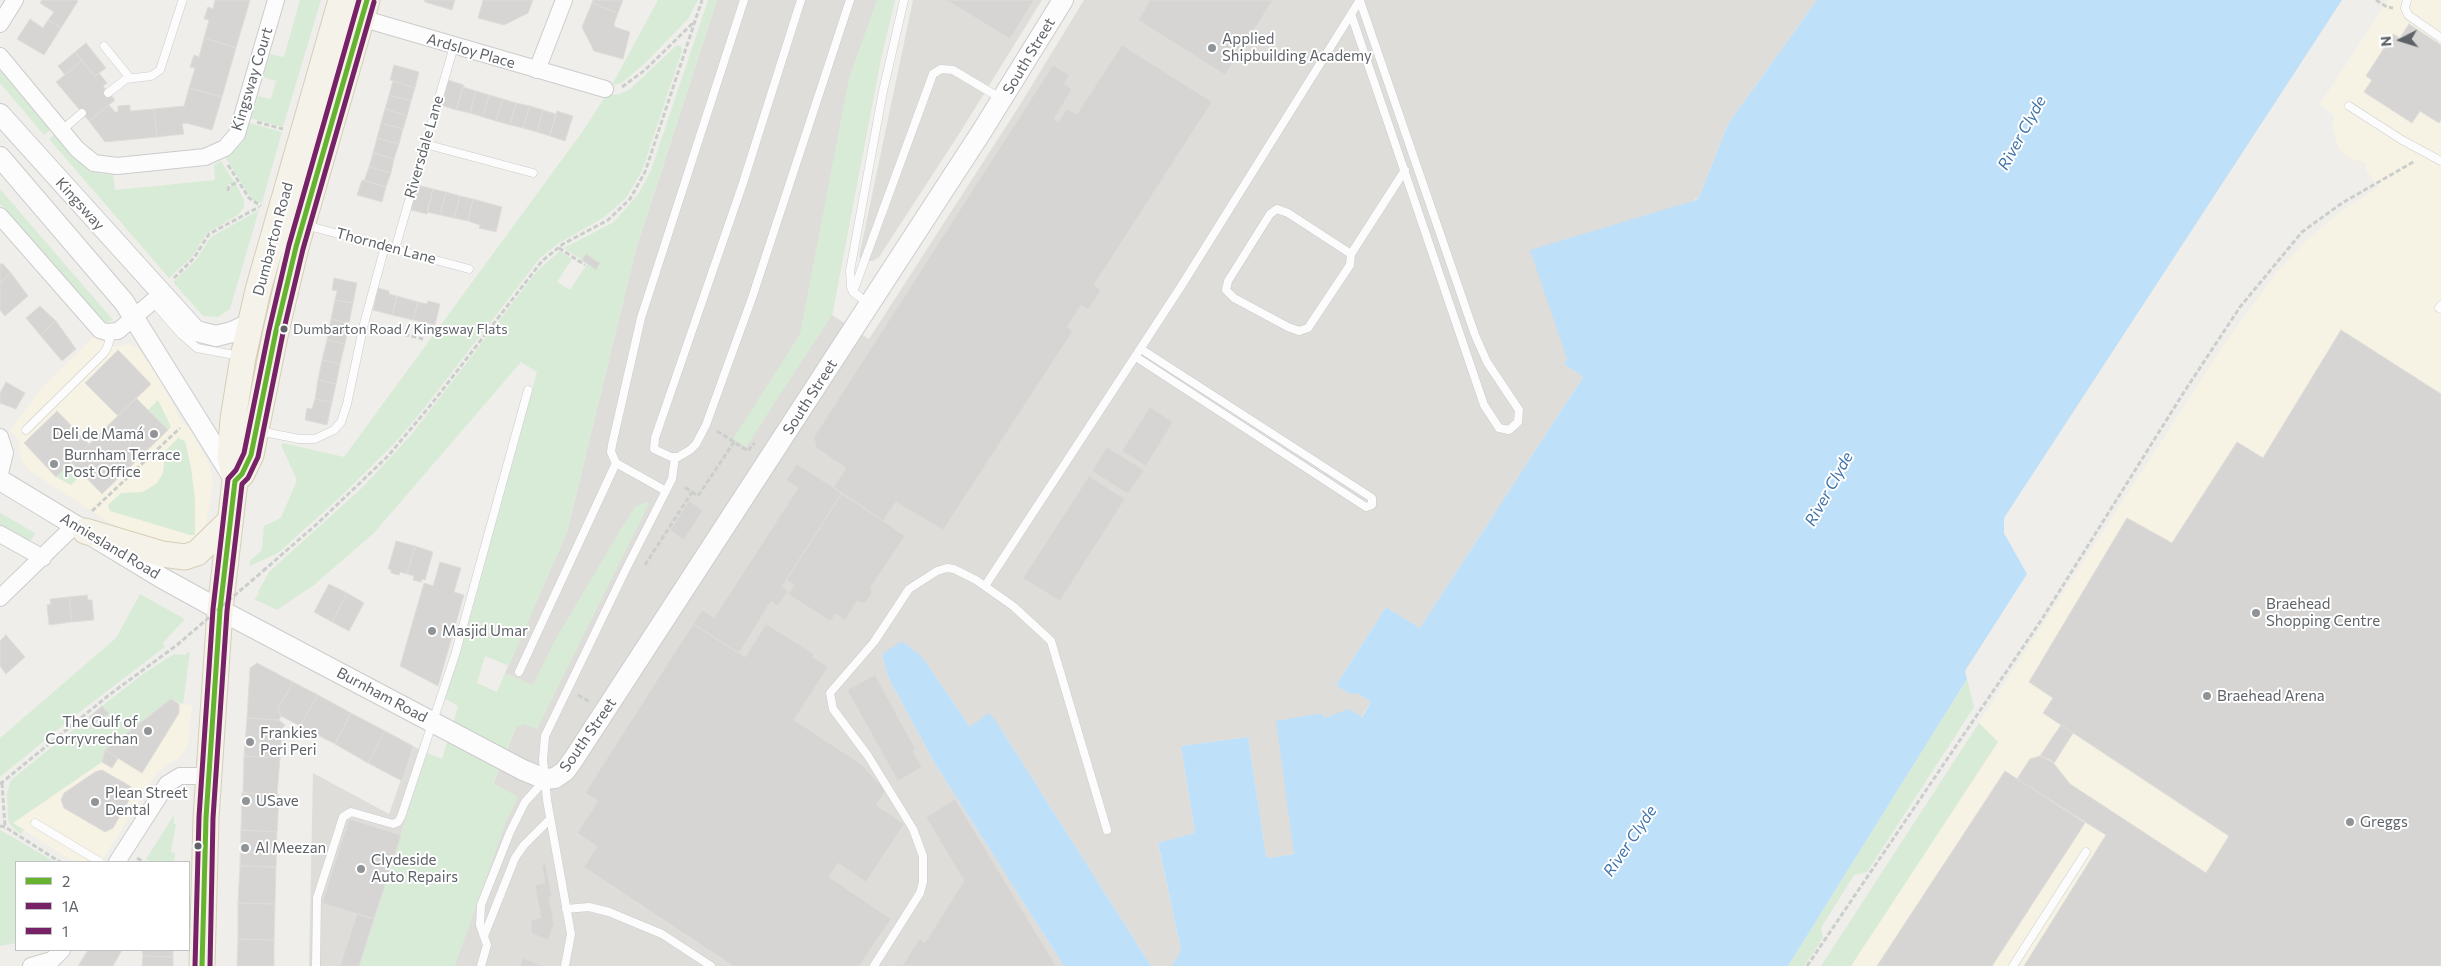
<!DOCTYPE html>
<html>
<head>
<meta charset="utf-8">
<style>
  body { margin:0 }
  #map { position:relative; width:2441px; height:966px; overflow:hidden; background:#efeeea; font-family:Commissioner,sans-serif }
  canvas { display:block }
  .legend { position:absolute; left:15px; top:861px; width:175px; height:90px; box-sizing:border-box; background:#fff; border:1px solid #bfc1c3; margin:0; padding:6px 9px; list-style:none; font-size:15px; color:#5f6368 }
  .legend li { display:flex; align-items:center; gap:10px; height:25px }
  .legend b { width:25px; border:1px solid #bfc1c3 }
  .north { position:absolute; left:2376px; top:15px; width:50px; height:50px; -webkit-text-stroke:4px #fff; paint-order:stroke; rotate:265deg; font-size:14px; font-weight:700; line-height:20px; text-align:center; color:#5f6368 }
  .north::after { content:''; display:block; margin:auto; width:18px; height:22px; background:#5f6368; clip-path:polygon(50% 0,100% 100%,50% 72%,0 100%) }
</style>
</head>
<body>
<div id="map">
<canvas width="2441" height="966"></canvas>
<ul class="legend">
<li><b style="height:6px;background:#65b32e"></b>2</li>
<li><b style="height:6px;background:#772166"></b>1A</li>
<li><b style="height:6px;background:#772166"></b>1</li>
</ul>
<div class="north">N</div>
</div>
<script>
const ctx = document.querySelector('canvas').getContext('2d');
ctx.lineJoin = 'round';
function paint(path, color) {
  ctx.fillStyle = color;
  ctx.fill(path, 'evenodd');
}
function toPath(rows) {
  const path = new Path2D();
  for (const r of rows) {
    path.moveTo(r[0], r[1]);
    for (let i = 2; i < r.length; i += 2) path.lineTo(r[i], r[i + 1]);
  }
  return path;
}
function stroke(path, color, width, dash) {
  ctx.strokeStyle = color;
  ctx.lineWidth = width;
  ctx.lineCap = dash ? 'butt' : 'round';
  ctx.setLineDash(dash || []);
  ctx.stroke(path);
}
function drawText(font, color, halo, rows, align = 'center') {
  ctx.font = font + ' Commissioner,sans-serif';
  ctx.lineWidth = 4;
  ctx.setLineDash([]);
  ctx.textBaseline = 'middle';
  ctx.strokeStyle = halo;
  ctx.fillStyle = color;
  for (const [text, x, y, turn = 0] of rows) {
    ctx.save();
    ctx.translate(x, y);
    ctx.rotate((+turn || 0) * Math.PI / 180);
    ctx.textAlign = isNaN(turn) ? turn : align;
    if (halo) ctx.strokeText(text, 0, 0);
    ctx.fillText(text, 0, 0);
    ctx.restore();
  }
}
const commercial = toPath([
  [2388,0,2441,0,2441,966,1851,966,1998,742,1979,723,2225,343,2278,271,2307,240,2340,212,2379,187,2366,170,2366,163,2351,159,2339,149,2332,128,2334,116,2320,104],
  [94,337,108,345,116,347,128,344,138,348,160,379,180,419,192,432,210,466,213,482,206,525,205,531,192,546,163,546,110,523,30,471,20,459,19,441,10,430,41,389],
  [171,699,179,704,192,705,188,745,178,759,165,766,156,774,101,862,74,862,13,823,102,762,105,750]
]);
const industrial = toPath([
  [717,0,895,0,881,58,832,315,869,339,1018,108,1084,0,1817,0,1728,124,1699,197,1691,202,1567,359,1564,364,1583,377,1420,628,1386,607,1336,685,1357,693,1371,702,1361,717,1347,712,1324,718,1294,854,1268,858,1266,856,1248,737,1181,746,1195,833,1158,844,1181,950,1172,966,1151,966,996,721,970,727,923,658,882,654,888,677,934,762,1064,966,453,966,493,784,533,686,505,673,567,532,636,249],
  [913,0,1042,0,959,134,879,257,873,261,866,261,859,257],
  [413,746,427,753,359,966,309,966,313,773,389,814]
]);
const green = toPath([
  [300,0,321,0,283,127,251,118,258,96,271,99,276,81,263,77,270,54,284,57],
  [658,0,698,0,688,19,645,63,622,83,612,85],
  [708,0,717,0,636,249,567,532,509,666,485,656,477,683,497,692,505,673,533,685,555,640,622,527,635,507,646,502,649,504,537,729,523,724,516,727,493,783,518,797,505,825,455,966,359,966,427,753,442,759,458,706,444,698,459,657,537,372,521,362,374,533,314,585,277,610,254,599,259,594,258,592,269,572,364,486,411,435,538,270,560,251,572,259,557,282,570,290,587,264,596,269,600,263,586,254,582,260,564,248,614,222,639,193,651,170],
  [877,0,895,0,881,58,832,315,746,447,733,439,800,334,849,78],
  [677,45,681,46,682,51,642,171,626,198,603,218,559,243,540,258,422,411,392,446,338,499,278,553,250,566,250,561,262,550,264,526,281,518,297,480,281,445,283,443,344,457,583,131,606,95,620,94,630,89],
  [0,68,51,129,44,135,0,83],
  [250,123,282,132,262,203,253,200,249,195,226,158,242,143],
  [55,134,85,167,97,173,113,175,115,190,215,180,214,165,221,161,234,182,228,185,227,191,230,192,231,187,236,184,244,200,244,207,239,214,207,233,192,257,169,278,49,139],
  [0,189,113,320,107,322,101,320,0,204],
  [259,210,230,309,218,317,203,316,173,282,196,260,211,237],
  [158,400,171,427,168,430,148,410],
  [178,438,185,441,191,467,195,500,195,535,190,535,110,511,108,505,121,493,143,492,157,483,163,473,165,451],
  [71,462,82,474,71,485,56,477],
  [0,513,35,533,30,542,0,525],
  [140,594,185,619,163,643,165,647,77,714,0,777,0,738,116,638],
  [190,651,183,704,171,699,105,750,102,762,13,823,24,830,21,834,12,827,8,820,7,793,11,780,89,717,94,723,108,714,102,706,143,674,174,654,185,655],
  [1967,679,1974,707,1867,872,1854,875,1821,928,1823,938,1804,966,1788,966],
  [1979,723,1998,742,1851,966,1821,966],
  [174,815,174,824,176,824,171,852,175,853,174,862,151,862,146,859],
  [0,830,55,862,16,862,16,943,0,946]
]);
const water = toPath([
  [1817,0,2342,0,2004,518,2004,533,2027,574,1965,671,1967,679,1788,966,1172,966,1181,950,1158,843,1195,833,1181,746,1248,737,1266,856,1268,858,1294,854,1276,721,1316,714,1323,714,1324,718,1349,709,1362,717,1371,702,1357,693,1350,694,1336,685,1386,607,1420,628,1583,377,1564,364,1567,359,1530,250,1696,200,1699,197,1728,124],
  [902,641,923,658,970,727,989,713,996,721,1151,966,1064,966,934,762,888,677,882,654]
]);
const building = toPath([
  [42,0,75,0,78,1,61,28,48,20,54,12,40,3,42,0],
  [215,0,250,0,236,48,204,38,209,20,204,19,208,7,213,9,215,0],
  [424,0,455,0,452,10,425,2,424,0],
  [483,0,533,0,528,13,504,25,478,18,483,0],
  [593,0,623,0,618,13,592,3,593,0],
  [946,0,1034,0,1010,39,946,0],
  [1150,0,1273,0,1225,75,1138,20,1150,0],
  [592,3,618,13,614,24,615,27,630,32,623,59,594,51,582,27,592,3],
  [30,19,43,28,48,20,61,28,44,55,17,39,30,19],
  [2409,24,2441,45,2441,120,2439,123,2420,111,2412,123,2364,92,2372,80,2366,76,2393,34,2400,38,2409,24],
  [204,38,236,48,222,97,189,88,195,68,190,67,194,55,199,57,204,38],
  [86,43,106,68,95,76,75,52,86,43],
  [1122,45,1212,102,1094,285,1101,290,1088,310,1081,305,1067,327,1073,331,943,530,896,502,883,521,833,488,846,468,816,448,814,437,1053,65,1069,75,1064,84,1072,89,1054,119,1058,122,1067,109,1077,114,1122,45],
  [75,52,82,61,65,75,58,66,75,52],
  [82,61,95,76,99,73,107,83,103,86,115,100,89,121,56,82,82,61],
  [394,65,419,72,415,88,390,80,394,65],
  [448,80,464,85,456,110,441,105,448,80],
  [393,81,415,88,411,101,389,95,393,81],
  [463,87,476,91,470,113,456,110,463,87],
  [189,88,222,97,212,130,186,123,182,124,184,134,157,137,154,109,184,106,189,88],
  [476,91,489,95,483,117,470,113,476,91],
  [389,95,411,101,407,116,385,109,389,95],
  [489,95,503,99,496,121,483,117,489,95],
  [503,99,516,103,510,125,496,121,503,99],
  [516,103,530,106,523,128,510,125,516,103],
  [109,105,115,112,118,112,118,106,130,105,130,111,154,109,157,137,105,142,89,121,109,105],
  [530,106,543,110,537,132,523,128,530,106],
  [385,109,407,116,403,129,381,123,385,109],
  [543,110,556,114,550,136,537,132,543,110],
  [557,111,573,116,565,141,550,136,557,111],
  [381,123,403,129,399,144,377,138,381,123],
  [377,138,399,144,394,159,373,153,377,138],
  [373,153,394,159,391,173,369,167,373,153],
  [369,167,391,173,386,187,364,181,369,167],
  [362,180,386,187,382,202,357,195,362,180],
  [417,185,433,189,427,214,411,210,417,185],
  [433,189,446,192,440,215,427,212,433,189],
  [446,192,460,196,454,218,440,215,446,192],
  [460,196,473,199,468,221,454,218,460,196],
  [473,199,502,207,496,232,479,228,480,225,468,221,473,199],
  [586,254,600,263,596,270,582,260,586,254],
  [0,264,3,264,11,273,0,283,0,264],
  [11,273,28,296,5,316,0,310,0,283,11,273],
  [334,278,357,283,353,303,335,300,337,291,332,290,334,278],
  [378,288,389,291,389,294,397,296,392,315,373,310,378,288],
  [397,296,418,302,413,320,392,315,397,296],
  [335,300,353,303,349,323,331,319,335,300],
  [428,301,440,304,435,325,413,320,418,302,427,304,428,301],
  [40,306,56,321,40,335,26,318,40,306],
  [331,319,349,323,345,344,327,340,331,319],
  [56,321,76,349,62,361,40,335,56,321],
  [2341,330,2441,394,2441,966,2024,966,2106,835,2017,779,2030,759,2040,756,2051,760,2070,784,2206,873,2229,836,2043,713,2053,698,2029,682,2127,518,2172,543,2237,442,2263,458,2341,330],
  [327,340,345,344,340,364,322,360,327,340],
  [118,350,151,384,118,416,85,383,118,350],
  [322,360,340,364,336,384,318,380,322,360],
  [318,380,336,384,332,402,315,399,318,380],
  [6,382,25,393,16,409,0,403,0,393,6,382],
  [136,398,168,430,102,494,71,462,136,398],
  [315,399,332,402,327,425,305,420,307,408,312,409,315,399],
  [1150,407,1173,422,1146,466,1122,451,1150,407],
  [57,411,89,444,56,477,24,443,57,411],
  [1107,447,1144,470,1128,494,1092,471,1107,447],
  [797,464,842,493,782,587,788,591,778,606,771,601,739,653,693,624,702,610,714,618,798,488,786,480,797,464],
  [1089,476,1125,499,1060,601,1023,578,1089,476],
  [842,493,905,536,871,587,872,593,866,602,860,603,857,601,845,620,836,614,830,621,788,594,794,585,786,580,842,493],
  [689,501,703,510,684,540,670,530,689,501],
  [396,541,415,546,407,574,400,572,399,575,391,573,391,570,388,569,396,541],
  [415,546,433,552,425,580,422,579,421,582,413,580,414,576,407,574,415,546],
  [440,562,461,568,454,592,464,595,438,686,400,666,424,583,433,586,440,562],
  [329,584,347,593,332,622,314,612,329,584],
  [347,593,364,603,349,631,332,622,347,593],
  [87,595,88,600,92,600,94,620,72,622,69,597,87,595],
  [69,597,72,622,49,625,47,605,51,604,50,599,69,597],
  [693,624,745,657,766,624,814,654,812,657,828,667,794,720,861,764,886,791,876,805,904,824,866,882,838,863,829,877,891,919,859,966,733,966,584,867,597,846,577,833,598,801,585,793,693,624],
  [6,635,25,657,6,674,0,666,0,641,6,635],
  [257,663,293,682,278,709,281,716,279,720,247,718,250,668,257,663],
  [875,675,916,750,913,751,922,767,898,781,847,690,875,675],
  [293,682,318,695,300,726,281,716,278,709,293,682],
  [318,695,351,713,335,744,300,726,318,695],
  [171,699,179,704,179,713,142,773,105,750,171,699],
  [102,706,109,714,94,723,89,717,102,706],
  [351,713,385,731,368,763,335,744,351,713],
  [247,718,279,720,285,725,282,729,280,758,244,756,247,718],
  [2061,725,2073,733,2054,763,2040,756,2061,725],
  [385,731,413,746,402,781,368,763,385,731],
  [105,750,118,758,112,768,102,762,105,750],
  [244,756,280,758,277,795,243,793,244,756],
  [102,770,130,786,133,793,113,828,105,832,64,808,61,800,64,793,95,772,102,770],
  [2005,771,2085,823,1992,966,1877,966,2005,771],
  [242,793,279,795,277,832,241,830,242,793],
  [955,799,1056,966,902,966,919,939,925,943,964,881,926,817,955,799],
  [349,819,401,835,374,919,322,903,349,819],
  [241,830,277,832,276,867,240,866,241,830],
  [545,861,552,896,549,897,554,924,548,940,531,933,531,920,541,918,535,885,545,883,542,868,545,861],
  [240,866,276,867,275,904,238,903,240,866],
  [238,903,275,904,274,940,238,939,238,903],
  [357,914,374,919,359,966,340,966,357,914],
  [238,939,274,940,274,966,237,966,238,939],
  [88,950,122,950,113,966,78,966,88,950],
  [142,950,173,950,173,957,143,956,142,950],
  [143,956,173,957,173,966,142,966,143,956],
  [523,958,542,966,520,966,523,958]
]);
const path = toPath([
  [2376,0,2387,7,2393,8],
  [622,87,645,70,695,21],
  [257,122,283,129],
  [228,165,249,198,261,206],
  [228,191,229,186,238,182],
  [559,248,585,265],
  [174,278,194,258,209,234,259,207],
  [375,327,423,339],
  [717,431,748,451,753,444,755,445],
  [692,492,698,496,734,442],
  [92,511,180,428],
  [645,565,692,492,683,486],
  [263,571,318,523,388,456,430,406,542,261,563,244,608,220,630,199,645,172,702,0],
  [578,695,590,702],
  [2,783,5,827],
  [0,784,109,695,177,645],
  [0,826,5,827,60,862],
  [137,858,144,862],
  [1807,966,2042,619,2184,392,2240,307,2302,232,2342,203,2415,161]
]);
const service = toPath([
  [801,0,743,183,655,438,654,449,671,457,678,457,690,450,696,444,706,425,752,298,850,0],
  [2407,0,2405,8,2408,15,2441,38],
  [1351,14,1484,405,1499,428,1509,430,1518,422,1519,410,1487,362,1475,335,1360,1],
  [104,46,130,78],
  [108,93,126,79,151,76,160,70,182,2],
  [2349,106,2402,140,2441,161],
  [62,130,82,113],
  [425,144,533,173],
  [305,225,469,269],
  [395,249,454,46],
  [1351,254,1288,213,1277,209,1270,214,1228,281,1226,290,1234,298,1288,327,1299,331,1308,328,1350,265,1351,254,1405,170],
  [853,292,933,74,941,69,953,70,1000,98],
  [153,302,181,334,197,348,240,356],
  [869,304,853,292,851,287,850,271,883,91,904,0],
  [2439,308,2441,305],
  [1136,357,1366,507,1372,505,1372,498,1141,349],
  [26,430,103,354,107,348,112,332],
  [259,431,299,439,315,439,334,430,341,422,347,404,364,324,385,246],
  [616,463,611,452,612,445,641,318,744,0],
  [985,586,1180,288,1360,0],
  [519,672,616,463,666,491],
  [35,823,100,862],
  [566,909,589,907,609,912,662,934,711,966],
  [484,936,515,858,524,845,550,819],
  [316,966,317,898,343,817,351,812,393,824,398,822,401,817,455,655,528,390],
  [481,966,487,945,480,925,481,905,510,832,525,802,545,780],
  [565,966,571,934,547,800,543,760,545,736,626,569,672,479,675,457],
  [874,966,920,893,923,882,923,856,913,829,868,756,833,709,830,693,874,642,909,589,937,571,947,568,954,569,976,580,1013,606,1051,641,1107,830],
  [2013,966,2086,852]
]);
const minor = toPath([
  [354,16,605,89],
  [0,24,15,0],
  [0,56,77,149,94,163,117,166,205,157,225,148,237,134,276,0],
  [537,70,564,0],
  [0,216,100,330,106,332,118,331,161,294],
  [0,437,5,453,0,473],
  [0,534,43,558],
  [0,598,75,525],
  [117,862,167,784,180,776,209,776],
  [31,966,52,960,62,950]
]);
const tertiary = toPath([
  [0,114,196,331,216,336,232,332,251,323],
  [0,157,124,302,233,477],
  [0,480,162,578,220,610,523,770,545,779,555,778,565,771,573,760,982,131,1063,0]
]);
const primary = toPath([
  [235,481,242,474,251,455,276,331,296,247,367,0],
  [85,531,162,554,185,557,197,553,229,522],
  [202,966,206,818,220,610,235,481,230,457,233,419,243,357,258,290,341,0]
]);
const pathBridge = toPath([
  [177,645,263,571]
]);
const bus1 = toPath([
  [202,966,206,818,220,610,235,481,242,474,251,455,276,331,296,247,367,0]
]);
const bus2 = toPath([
  [210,966,213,818,227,611,242,484,248,478,258,457,283,333,303,249,374,2]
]);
const bus3 = toPath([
  [195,966,199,817,213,609,228,479,236,470,244,453,269,330,289,245,359,0]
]);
const markers = [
  [1212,48,5,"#919496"],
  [284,329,4.5,"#5f6368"],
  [154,434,5,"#919496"],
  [54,464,5,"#919496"],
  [2256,613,5,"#919496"],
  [432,631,5,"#919496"],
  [2207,696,5,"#919496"],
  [148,731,5,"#919496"],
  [250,742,5,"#919496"],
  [246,801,5,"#919496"],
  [95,802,5,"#919496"],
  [2350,822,5,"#919496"],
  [198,846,4.5,"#5f6368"],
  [245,848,5,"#919496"],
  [361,869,5,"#919496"]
];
const busNames = [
  ["Dumbarton Road / Kingsway Flats",293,329]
];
const poiNames = [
  ["Applied",1222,39],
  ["Shipbuilding Academy",1222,56],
  ["Deli de Mamá",144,434,"right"],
  ["Burnham Terrace",64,455],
  ["Post Office",64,472],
  ["Braehead",2266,604],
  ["Shopping Centre",2266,621],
  ["Masjid Umar",442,631],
  ["Braehead Arena",2217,696],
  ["The Gulf of",138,722,"right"],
  ["Corryvrechan",138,739,"right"],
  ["Frankies",260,733],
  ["Peri Peri",260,750],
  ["Plean Street",105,793],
  ["Dental",105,810],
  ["USave",256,801],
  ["Greggs",2360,822],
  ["Al Meezan",255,848],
  ["Clydeside",371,860],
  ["Auto Repairs",371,877]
];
const streetNames = [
  ["Ardsloy Place",471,51,16],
  ["South Street",1029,56,-59],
  ["Kingsway Court",252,79,-73],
  ["Riversdale Lane",424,147,-74],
  ["Kingsway",80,204,48],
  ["Dumbarton Road",273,239,-75],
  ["Thornden Lane",386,246,15],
  ["South Street",810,397,-57],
  ["Anniesland Road",110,546,31],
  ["Burnham Road",382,695,28],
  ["South Street",588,735,-55]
];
const waterNames = [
  ["River Clyde",2022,133,-61],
  ["River Clyde",1829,489,-61],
  ["River Clyde",1630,841,-56]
];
paint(commercial, '#f7f3e4');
paint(industrial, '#dfddda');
paint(green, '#d8ebd6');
paint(water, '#bfe0f9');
paint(building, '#d6d5d3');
stroke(building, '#deddd9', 1);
stroke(service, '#cbcccc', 9);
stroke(minor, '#cbcccc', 18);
stroke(tertiary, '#cbcccc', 22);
stroke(primary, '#d7ceb8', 27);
stroke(path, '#cacfcc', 3, [5, 2.5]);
stroke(service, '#fdfcfc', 8);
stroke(minor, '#fdfcfc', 16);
stroke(tertiary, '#fdfcfc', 20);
stroke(primary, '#f4f2e9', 25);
stroke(pathBridge, '#cacfcc', 3, [5, 2.5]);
stroke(bus1, '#65b32e', 5);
stroke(bus2, '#772166', 5);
stroke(bus3, '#772166', 5);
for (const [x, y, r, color] of markers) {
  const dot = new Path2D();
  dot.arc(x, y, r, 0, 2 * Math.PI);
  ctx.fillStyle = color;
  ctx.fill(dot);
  stroke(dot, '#fff', 2);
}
drawText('14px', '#5f6368', '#fff', busNames, 'left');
drawText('15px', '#5f6368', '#fff', poiNames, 'left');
drawText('15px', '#5f6368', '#fff', streetNames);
drawText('italic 16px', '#4174aa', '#fff', waterNames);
</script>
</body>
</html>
